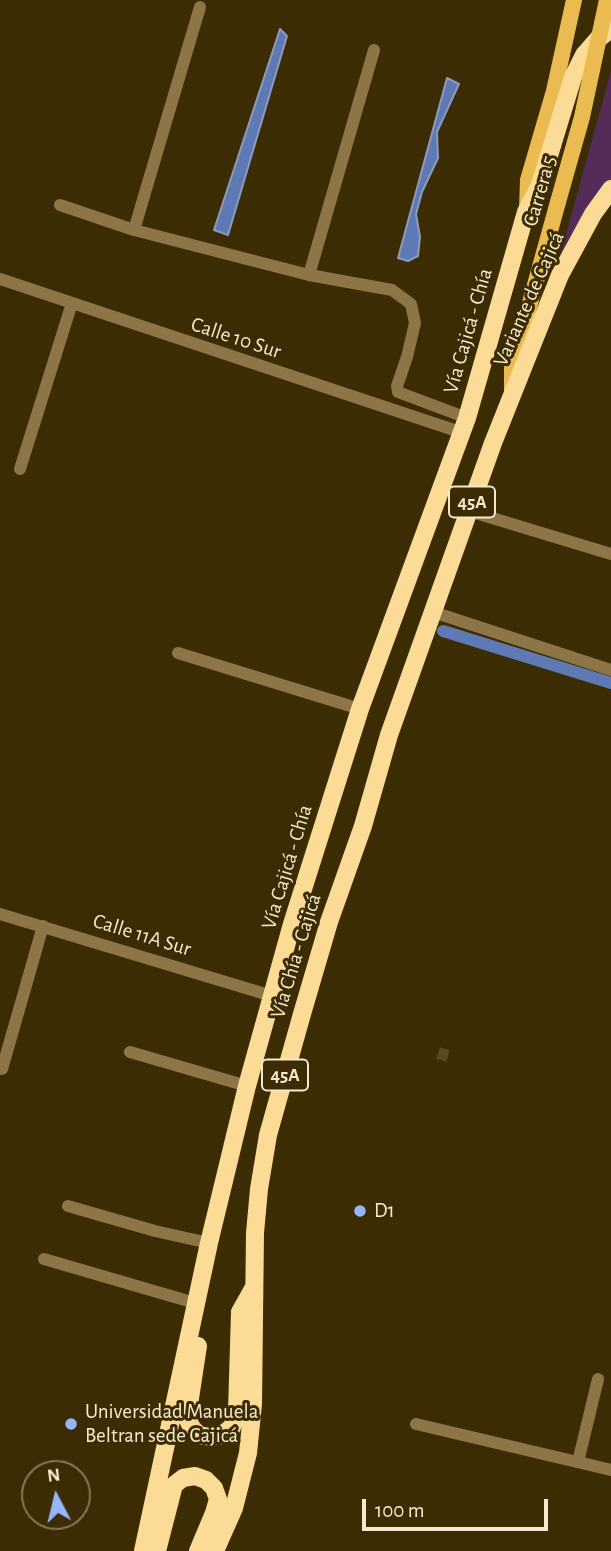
<!DOCTYPE html>
<html>
<head>
<meta charset="utf-8">
<style>
  body { margin:0 }
  #map { position:relative; width:611px; height:1551px; overflow:hidden; background:#3c2c04; font-family:"Alegreya Sans",sans-serif }
  canvas { display:block }
  .north { position:absolute; left:21px; top:1460px; width:70px; height:70px; box-sizing:border-box; background:#3c2c04; border:2px solid #867856; border-radius:50%; rotate:353deg; font-size:19px; font-weight:700; line-height:28px; text-align:center; color:#f6e9d0 }
  .north::after { content:''; display:block; margin:auto; width:24px; height:32px; background:#95b6fd; clip-path:polygon(50% 0,100% 100%,50% 72%,0 100%) }
  .scale { position:absolute; left:362px; top:1499px; width:186px; height:32px; box-sizing:border-box; border:4px solid #f6e9d0; border-top:0; padding-left:9px; font-size:21px; line-height:24px; white-space:nowrap; color:#f6e9d0; -webkit-text-stroke:5px #3c2c04; paint-order:stroke }
</style>
</head>
<body>
<div id="map">
<canvas width="611" height="1551"></canvas>
<div class="north">N</div>
<div class="scale">100 m</div>
</div>
<script>
const ctx = document.querySelector('canvas').getContext('2d');
ctx.lineJoin = 'round';
function paint(path, color) {
  ctx.fillStyle = color;
  ctx.fill(path, 'evenodd');
}
function toPath(rows) {
  const path = new Path2D();
  for (const r of rows) {
    path.moveTo(r[0], r[1]);
    for (let i = 2; i < r.length; i += 2) path.lineTo(r[i], r[i + 1]);
  }
  return path;
}
function stroke(path, color, width, dash) {
  ctx.strokeStyle = color;
  ctx.lineWidth = width;
  ctx.lineCap = dash ? 'butt' : 'round';
  ctx.setLineDash(dash || []);
  ctx.stroke(path);
}
function drawText(font, color, halo, rows, align = 'center') {
  ctx.font = font + ' "Alegreya Sans",sans-serif';
  ctx.lineWidth = 6;
  ctx.setLineDash([]);
  ctx.textBaseline = 'middle';
  ctx.strokeStyle = halo;
  ctx.fillStyle = color;
  for (const [text, x, y, turn = 0] of rows) {
    ctx.save();
    ctx.translate(x, y);
    ctx.rotate((+turn || 0) * Math.PI / 180);
    ctx.textAlign = isNaN(turn) ? turn : align;
    if (halo) ctx.strokeText(text, 0, 0);
    ctx.fillText(text, 0, 0);
    ctx.restore();
  }
}
const green = toPath([
  [611,71,611,188,560,256]
]);
const water = toPath([
  [280,29,287,36,228,235,214,230,280,29],
  [447,78,459,84,437,132,438,158,422,192,416,214,420,237,418,256,408,261,398,258,447,78]
]);
const canal = toPath([
  [443,631,611,683]
]);
const minorTunnel = toPath([
  [438,1053,448,1056]
]);
const minor = toPath([
  [60,205,134,230,309,275,392,290,411,304,415,323,407,357,397,386,398,392,467,418],
  [134,230,200,7],
  [309,275,374,50],
  [0,279,460,432],
  [20,469,72,303],
  [469,511,611,554],
  [433,612,611,670],
  [178,653,360,709],
  [0,914,272,996],
  [130,1052,247,1086],
  [2,1069,43,926],
  [68,1206,155,1231,209,1243],
  [44,1259,195,1303],
  [416,1424,611,1470],
  [578,1462,598,1379]
]);
const major = toPath([
  [527,209,528,180,554,91,574,0],
  [512,392,512,368,558,202]
]);
const highway = toPath([
  [198,1346,187,1418,192,1428,199,1435,210,1437,222,1435,232,1427,237,1411,240,1312,253,1289],
  [143,1551,209,1243,247,1086,292,924,360,709,467,418,526,212,540,185,573,77,584,55,598,39,611,29],
  [157,1551,174,1485,183,1478,195,1476,206,1480,214,1488,218,1499,214,1513,198,1551],
  [215,1551,234,1508,248,1453,253,1404,255,1233,259,1189,268,1135,302,1014,329,922,363,826,389,735,493,443,560,275,593,214,611,189]
]);
const majorBridge = toPath([
  [558,202,582,117,607,0]
]);
const markers = [
  [360,1211,7,"#95b6fd"],
  [71,1424,7,"#95b6fd"]
];
const shields = [
  [472,502,46],
  [285,1075,46]
];
const shieldNames = [
  ["45A",472,502],
  ["45A",285,1075]
];
const streetNames = [
  ["Carrera 5",540,191,-74],
  ["Variante de Cajicá",529,299,-66],
  ["Vía Cajicá - Chía",468,331,-74],
  ["Calle 10 Sur",236,338,18],
  ["Vía Cajicá - Chía",287,867,-73],
  ["Calle 11A Sur",142,935,17],
  ["Vía Chía - Cajicá",296,956,-73]
];
const poiNames = [
  ["D1",374,1211],
  ["Universidad Manuela",85,1412],
  ["Beltran sede Cajicá",85,1436]
];
paint(green, '#542c57');
paint(water, '#5e79b4');
stroke(water, '#8c9bbc', 2);
stroke(canal, '#5e79b4', 12);
stroke(minorTunnel, '#584823', 12, [12, 6]);
stroke(minor, '#8c7546', 12);
stroke(major, '#eabb51', 16);
stroke(highway, '#fcdb96', 18);
stroke(majorBridge, '#eabb51', 16);
for (const [x, y, r, color] of markers) {
  const dot = new Path2D();
  dot.arc(x, y, r, 0, 2 * Math.PI);
  ctx.fillStyle = color;
  ctx.fill(dot);
  stroke(dot, '#3c2c04', 2.5);
}
for (const [x, y, w] of shields) {
  const box = new Path2D();
  box.roundRect(x - w / 2, y - 15.5, w, 31, 5);
  ctx.fillStyle = '#3c2c04';
  ctx.fill(box);
  stroke(box, '#f6e9d0', 2);
}
drawText('bold 19px', '#f6e9d0', null, shieldNames);
drawText('21px', '#f6e9d0', '#3c2c04', streetNames);
drawText('21px', '#f6e9d0', '#3c2c04', poiNames, 'left');
</script>
</body>
</html>
